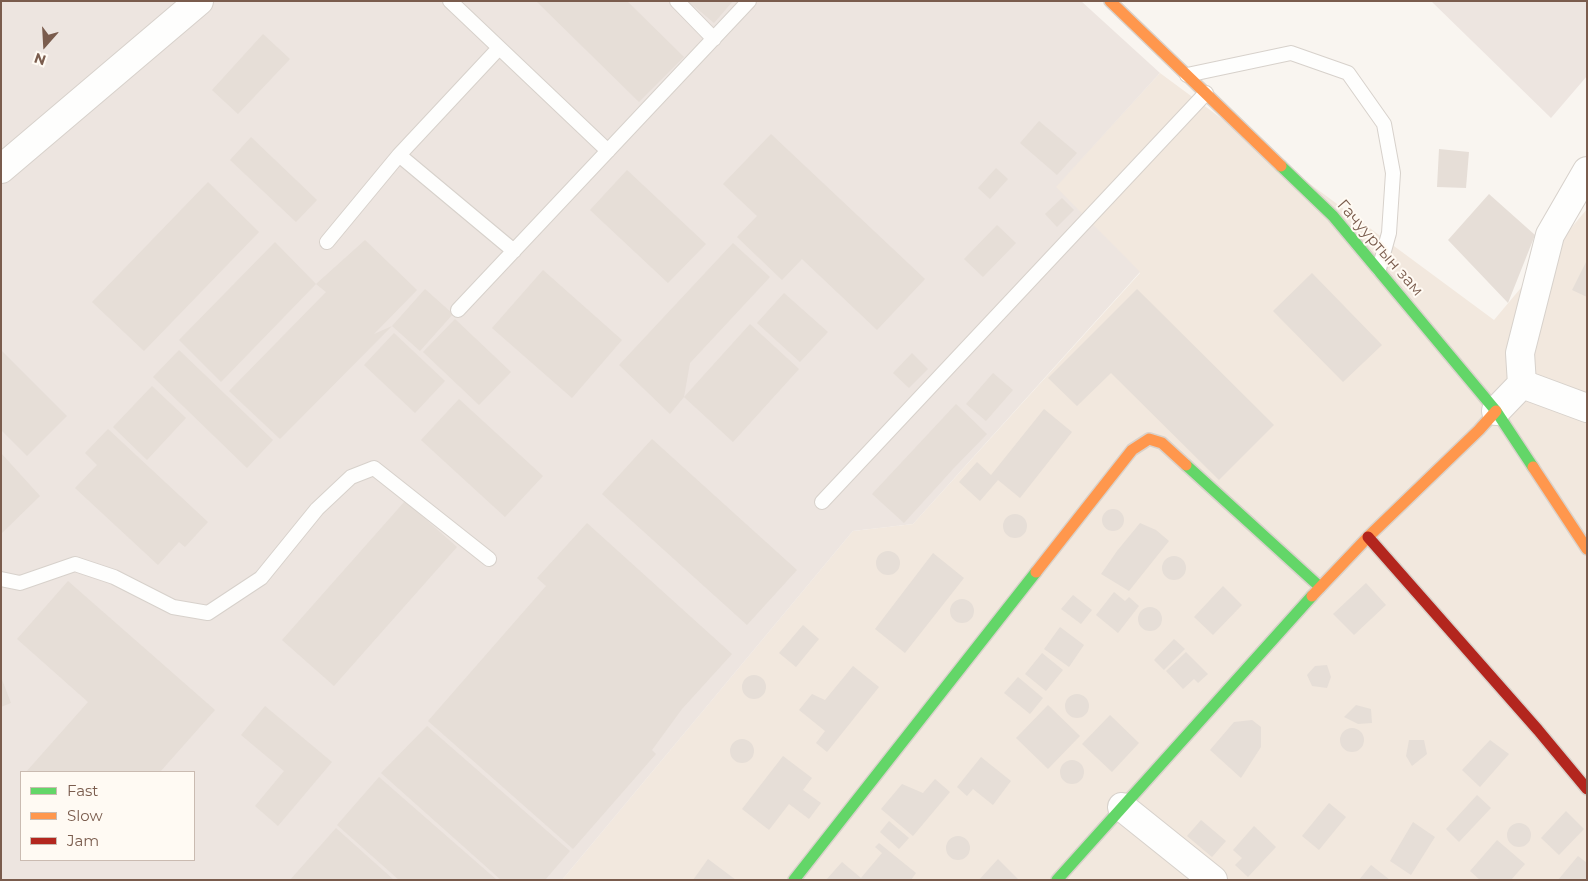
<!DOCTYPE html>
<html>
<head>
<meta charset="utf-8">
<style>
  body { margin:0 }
  #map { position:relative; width:1588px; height:881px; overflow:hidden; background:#f9f5f0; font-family:Montserrat,sans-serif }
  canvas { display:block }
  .frame { position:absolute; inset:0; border:2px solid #7a5c4d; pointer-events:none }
  .legend { position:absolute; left:20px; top:771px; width:175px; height:90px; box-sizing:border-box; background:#fffaf3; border:1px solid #cabbb1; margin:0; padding:6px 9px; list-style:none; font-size:15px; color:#7a5c4d }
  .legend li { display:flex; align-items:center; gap:10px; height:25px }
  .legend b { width:25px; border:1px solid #cabbb1 }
  .north { position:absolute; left:20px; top:20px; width:50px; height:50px; -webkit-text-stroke:4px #fffaf3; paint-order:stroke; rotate:199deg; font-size:14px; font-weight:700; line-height:20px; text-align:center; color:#7a5c4d }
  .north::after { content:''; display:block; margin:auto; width:18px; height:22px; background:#7a5c4d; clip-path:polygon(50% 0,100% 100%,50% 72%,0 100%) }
</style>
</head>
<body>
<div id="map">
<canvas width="1588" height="881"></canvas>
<div class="frame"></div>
<ul class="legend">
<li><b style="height:6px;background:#63d668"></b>Fast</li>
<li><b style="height:6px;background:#ff974d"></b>Slow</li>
<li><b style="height:6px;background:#b3261e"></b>Jam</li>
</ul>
<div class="north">N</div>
</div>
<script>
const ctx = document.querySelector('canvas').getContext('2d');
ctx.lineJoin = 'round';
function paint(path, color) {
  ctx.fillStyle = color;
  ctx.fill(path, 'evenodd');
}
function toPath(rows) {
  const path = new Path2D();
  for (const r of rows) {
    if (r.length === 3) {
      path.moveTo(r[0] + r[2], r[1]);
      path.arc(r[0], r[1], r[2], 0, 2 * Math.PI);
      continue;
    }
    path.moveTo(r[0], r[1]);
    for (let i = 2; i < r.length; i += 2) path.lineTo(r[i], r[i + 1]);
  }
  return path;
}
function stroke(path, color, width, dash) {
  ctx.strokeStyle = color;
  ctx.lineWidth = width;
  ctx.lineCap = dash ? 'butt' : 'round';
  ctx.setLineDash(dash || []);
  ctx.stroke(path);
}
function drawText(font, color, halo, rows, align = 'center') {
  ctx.font = font + ' Montserrat,sans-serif';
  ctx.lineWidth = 4;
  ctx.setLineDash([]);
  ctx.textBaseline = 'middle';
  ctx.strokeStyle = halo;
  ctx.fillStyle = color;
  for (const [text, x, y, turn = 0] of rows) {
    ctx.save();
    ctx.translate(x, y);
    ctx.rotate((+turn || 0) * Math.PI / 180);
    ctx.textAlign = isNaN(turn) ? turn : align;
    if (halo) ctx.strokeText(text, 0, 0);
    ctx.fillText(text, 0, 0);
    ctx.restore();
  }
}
const residential = toPath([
  [1160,73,1494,320,1587,209,1587,880,562,880,853,531,913,524,1140,273,1055,187]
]);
const industrial = toPath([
  [1,1,1081,1,1160,73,1056,187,1140,272,913,524,853,531,562,880,1,880],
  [21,772,194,772,194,860,21,860],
  [1431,1,1587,1,1587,76,1551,118]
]);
const building = toPath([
  [536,1,627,1,684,57,639,102],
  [688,1,733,1,714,23],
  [263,34,290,59,238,114,212,90],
  [1039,121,1077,153,1057,175,1020,143],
  [771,134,925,279,877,330,802,259,782,280,737,237,757,216,723,184],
  [251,137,317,200,296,222,230,160],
  [1439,149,1469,152,1466,188,1437,187],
  [996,168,1008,179,990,199,978,188],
  [627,170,706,244,668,283,590,210],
  [208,182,259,232,144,351,92,302],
  [1489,194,1535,235,1508,303,1448,240],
  [1062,198,1074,210,1057,227,1045,214],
  [997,225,1016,243,983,277,964,259],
  [365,240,417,290,374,334,392,326,280,439,229,391,326,292,316,284],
  [275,242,316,284,221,382,179,340],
  [733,243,770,277,690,363,684,397,670,414,619,365],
  [1587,260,1587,297,1572,290],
  [543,270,622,340,572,398,492,328],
  [1312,273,1382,345,1343,382,1273,311],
  [425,289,453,314,420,351,392,326],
  [1137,289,1274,425,1219,480,1111,373,1077,406,1048,378],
  [784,293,828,332,800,362,757,323],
  [455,319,511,372,479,405,423,352],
  [750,324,799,369,733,442,684,397],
  [394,333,445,381,415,413,364,365],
  [1,350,67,416,27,456,1,430],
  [179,350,273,440,247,468,153,377],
  [912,353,928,369,909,388,893,373],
  [993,373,1013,390,986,421,966,404],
  [152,386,186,418,147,460,113,427],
  [459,399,543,476,505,517,421,440],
  [956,404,987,434,953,469,904,523,872,494],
  [1044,409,1072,432,1020,498,998,480,980,501,959,482,977,462,991,475],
  [108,429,208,522,185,547,179,542,158,565,75,488,97,465,85,453],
  [652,439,797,570,747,625,602,494],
  [1,453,40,496,1,534],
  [405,501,457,547,334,686,282,640],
  [1113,520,11],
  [1015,526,12],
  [587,523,732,654,682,709,652,750,656,754,573,849,428,721,546,586,537,578],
  [1140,523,1156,530,1169,541,1129,591,1101,574,1117,551],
  [888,563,12],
  [933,553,964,578,905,653,875,629],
  [1174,568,12],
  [68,581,215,710,160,772,26,772,88,702,17,639],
  [1366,583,1386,605,1354,635,1333,614],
  [1223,586,1242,605,1213,635,1194,617],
  [1114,592,1125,601,1129,597,1139,606,1118,633,1096,615],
  [1073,595,1092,610,1081,624,1061,609],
  [962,611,12],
  [1150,619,12],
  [803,625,819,639,796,667,779,653],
  [1060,627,1084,645,1069,667,1044,649],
  [1174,639,1185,649,1164,670,1154,660],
  [1186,652,1208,674,1198,683,1194,679,1183,689,1166,671],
  [1042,653,1063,670,1046,691,1025,674],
  [1327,665,1331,677,1327,688,1312,686,1307,675,1315,666],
  [853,666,879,687,827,752,816,743,825,731,799,710,812,694,825,700],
  [754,687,12],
  [1,677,11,703,1,707],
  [1018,677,1043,698,1030,714,1004,693],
  [1077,706,12],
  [1048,705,1080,736,1048,769,1016,738],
  [1356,705,1371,709,1372,723,1358,724,1344,717],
  [265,706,332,762,278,826,255,806,284,771,241,735],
  [1110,715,1139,743,1112,772,1082,744],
  [1252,720,1261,727,1261,747,1241,778,1210,750,1234,722],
  [427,726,570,851,545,880,501,880,381,773],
  [1352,740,12],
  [742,751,12],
  [1409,740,1424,740,1427,754,1412,766,1406,756],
  [1490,740,1509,754,1480,787,1462,770],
  [783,756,812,778,803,790,821,803,809,819,789,804,769,830,742,809],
  [981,757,1011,781,993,805,973,789,967,796,957,787],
  [1072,772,12],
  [379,777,497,880,399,880,337,825],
  [935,779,950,792,913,836,881,809,902,784,923,793],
  [1477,795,1491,808,1459,842,1446,829],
  [1329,803,1346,817,1319,850,1302,836],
  [1566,811,1584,829,1559,855,1541,838],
  [1201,820,1226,841,1212,857,1187,836],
  [889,821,909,838,899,849,880,832],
  [1413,822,1435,837,1411,875,1390,861],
  [1519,835,12],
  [1254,826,1276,847,1248,877,1235,865,1242,858,1233,850],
  [336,828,394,880,290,880],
  [958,848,12],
  [1497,840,1525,864,1511,880,1480,880,1470,871],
  [879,843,916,873,911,880,826,880,842,862,861,878,882,853,875,847],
  [1578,856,1587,863,1587,880,1558,880],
  [708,859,736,880,693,880],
  [998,859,1019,880,979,880],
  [1371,865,1390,880,1359,880]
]);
const lane = toPath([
  [450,1,608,151],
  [677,1,714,39],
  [1187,75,1291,53,1348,73,1384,124,1393,173,1389,233,1379,269],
  [399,155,514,251],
  [327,242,399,155,499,48],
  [458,310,749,1],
  [822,502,1206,93],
  [1,579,20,583,75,564,114,577,173,607,208,613,261,578,317,509,351,477,374,468,489,559]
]);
const street = toPath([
  [1,169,199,1],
  [1522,384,1520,353,1550,235,1587,171],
  [1496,411,1522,384,1587,408],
  [1122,807,1213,880]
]);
const fast = toPath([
  [1281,166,1333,216,1496,411,1533,467],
  [1186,465,1320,587],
  [794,880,1036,572],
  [1057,880,1312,596]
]);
const slow = toPath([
  [1110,1,1281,166],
  [1533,467,1587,549],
  [1036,572,1132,450,1149,439,1162,443,1186,465],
  [1312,596,1368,537,1479,430,1496,411]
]);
const jam = toPath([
  [1368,537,1538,730,1587,789]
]);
const streetNames = [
  ["Гачууртын зам",1380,248,49]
];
paint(residential, '#f2e8de');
paint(industrial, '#ede5e0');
paint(building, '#e6ded7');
stroke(lane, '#d7d1cb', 16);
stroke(street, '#d7d1cb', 30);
stroke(fast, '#d9d2cb', 14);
stroke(slow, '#d9d2cb', 14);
stroke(jam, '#d9d2cb', 14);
stroke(lane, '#fefefd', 14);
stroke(street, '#fefefd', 28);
stroke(fast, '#63d668', 11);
stroke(slow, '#ff974d', 11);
stroke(jam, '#b3261e', 11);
drawText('16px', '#7a5c4d', '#fffaf3', streetNames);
</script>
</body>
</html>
